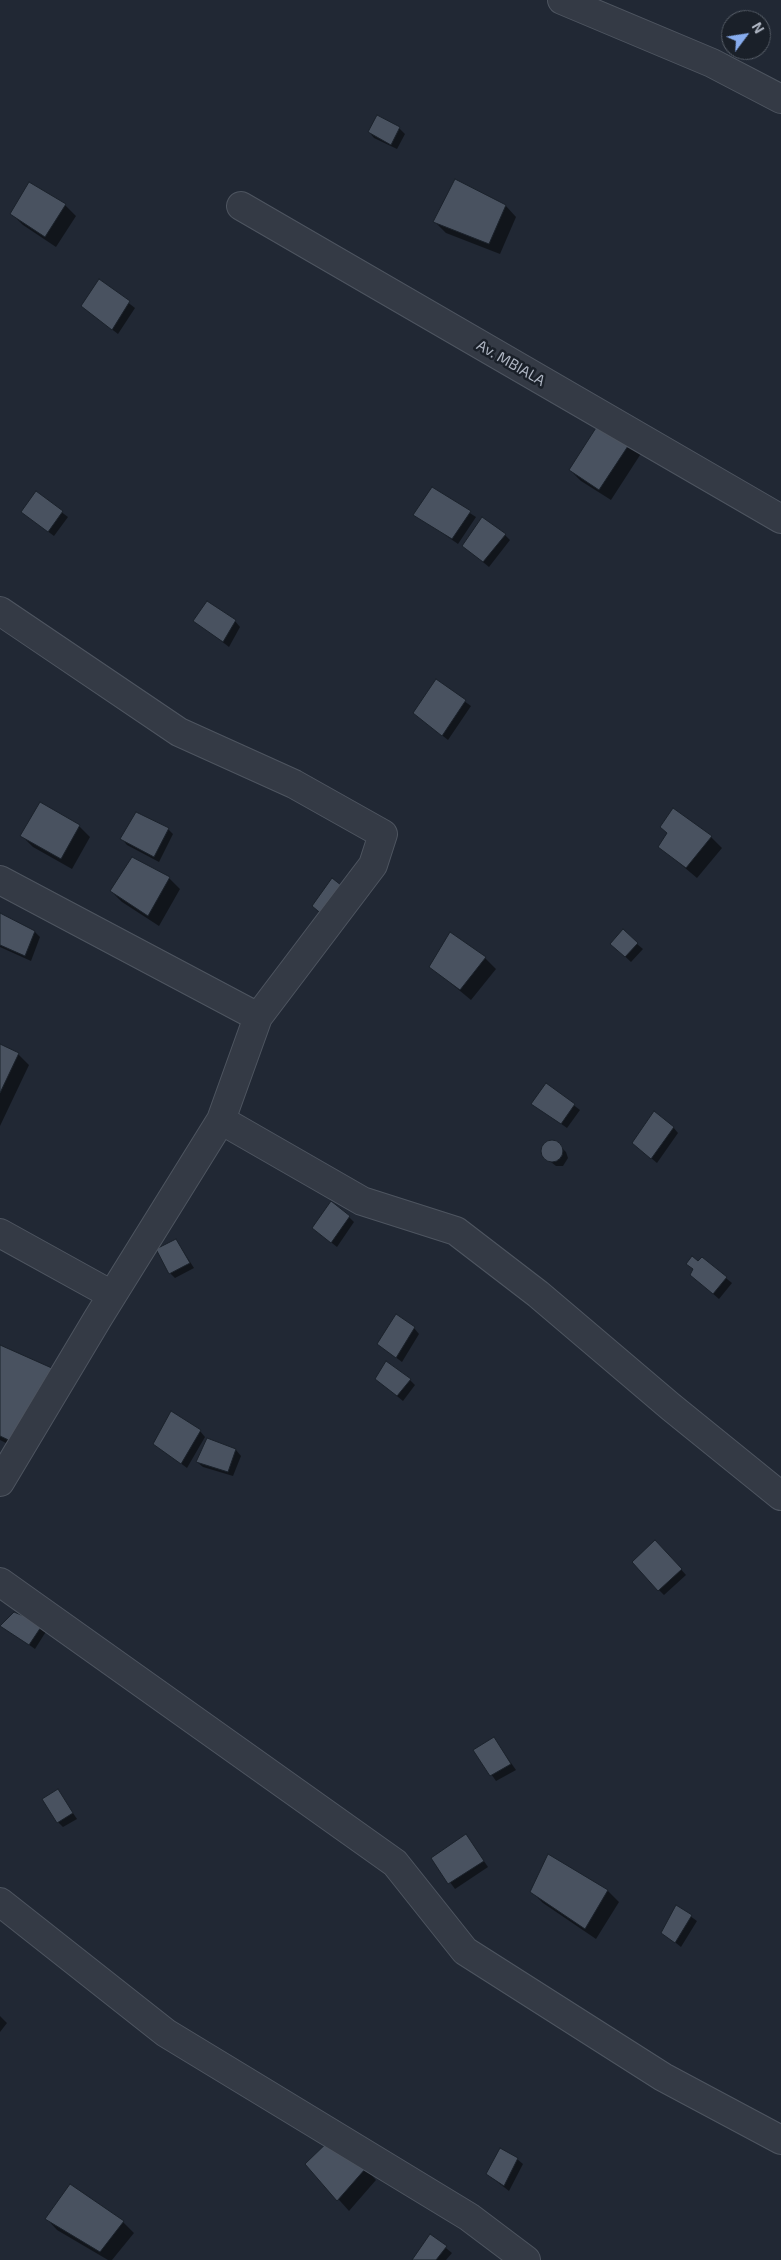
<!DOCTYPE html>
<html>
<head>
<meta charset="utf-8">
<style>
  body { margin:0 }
  #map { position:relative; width:781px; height:2260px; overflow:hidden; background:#212834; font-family:"Exo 2",sans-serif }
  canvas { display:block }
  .north { position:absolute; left:721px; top:10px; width:50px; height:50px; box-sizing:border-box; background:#1a2029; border:1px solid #555c66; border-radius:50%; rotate:59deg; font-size:14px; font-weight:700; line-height:20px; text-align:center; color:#aeb5c2 }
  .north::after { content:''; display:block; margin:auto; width:18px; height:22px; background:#87acee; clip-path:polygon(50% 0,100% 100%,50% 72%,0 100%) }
</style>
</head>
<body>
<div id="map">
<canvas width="781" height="2260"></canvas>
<div class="north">N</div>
</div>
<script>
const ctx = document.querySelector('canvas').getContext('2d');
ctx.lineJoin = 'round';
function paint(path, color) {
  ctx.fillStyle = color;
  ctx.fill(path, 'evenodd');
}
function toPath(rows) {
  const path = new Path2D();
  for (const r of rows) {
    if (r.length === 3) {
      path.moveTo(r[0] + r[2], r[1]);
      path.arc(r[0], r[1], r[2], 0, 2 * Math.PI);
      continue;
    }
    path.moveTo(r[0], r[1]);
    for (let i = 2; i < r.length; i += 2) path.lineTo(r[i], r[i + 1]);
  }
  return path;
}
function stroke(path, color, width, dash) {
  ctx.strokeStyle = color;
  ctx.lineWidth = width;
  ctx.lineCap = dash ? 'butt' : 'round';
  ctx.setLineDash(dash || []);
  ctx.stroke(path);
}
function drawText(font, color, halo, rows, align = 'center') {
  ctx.font = font + ' "Exo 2",sans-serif';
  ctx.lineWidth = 5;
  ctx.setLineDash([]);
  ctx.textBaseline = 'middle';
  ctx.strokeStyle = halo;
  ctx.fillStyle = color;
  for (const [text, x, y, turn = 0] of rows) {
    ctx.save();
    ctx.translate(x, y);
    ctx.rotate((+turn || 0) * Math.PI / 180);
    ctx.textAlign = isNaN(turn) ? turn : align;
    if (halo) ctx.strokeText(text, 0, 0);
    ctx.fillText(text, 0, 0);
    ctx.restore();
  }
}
const shadow = toPath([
  [378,117,399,128,405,134,397,149,374,138,369,132],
  [65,205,76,216,56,247,23,225,12,214],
  [506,206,516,217,500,254,446,233,435,222],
  [99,280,135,308,118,334,88,311],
  [602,421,642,452,611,500,581,481,570,470],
  [432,489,476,517,458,544,415,514],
  [36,493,68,517,54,536,22,512],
  [505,535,510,540,489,567,463,546],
  [195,621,235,621,240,627,229,647],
  [436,681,471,706,448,740,420,718],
  [79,826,90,837,72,869,33,847,22,836],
  [168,829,173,834,159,862,127,845,122,839],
  [711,837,722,848,697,878,660,847],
  [133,859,169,878,180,889,159,926,122,902,111,891],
  [0,915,35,932,40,937,31,961,0,947],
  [450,934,485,958,496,969,471,1000,431,967],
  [637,944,643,949,631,962,617,949],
  [0,1045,18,1054,29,1065,0,1126],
  [546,1084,580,1110,567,1128,533,1104],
  [673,1127,678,1133,657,1163,639,1148],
  [548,1141,555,1141,566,1152,568,1158,563,1166,556,1166,542,1155,542,1149],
  [349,1217,354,1222,337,1247,313,1228],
  [176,1240,194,1268,175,1278,170,1273],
  [702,1259,732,1283,719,1299,697,1280,694,1270,688,1264,698,1262],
  [414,1328,419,1334,402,1362,378,1344],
  [0,1346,28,1454,0,1440],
  [376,1379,410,1380,415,1385,403,1401],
  [200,1431,205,1437,187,1468,155,1444],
  [207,1439,236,1450,241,1456,233,1476,203,1467,197,1462],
  [661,1547,686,1575,664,1595,659,1590],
  [15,1613,47,1630,35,1649,1,1625],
  [494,1739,516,1770,496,1781,475,1751],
  [58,1791,77,1819,63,1827,58,1822],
  [466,1835,488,1867,455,1889,433,1859],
  [549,1855,608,1891,619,1902,596,1939,543,1903,532,1892],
  [676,1906,697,1921,681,1947,662,1932],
  [0,2016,7,2023,0,2032],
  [346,2148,376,2180,349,2211,307,2164],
  [517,2159,523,2164,509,2191,487,2174],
  [47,2219,123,2222,134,2233,112,2260,108,2260,57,2230],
  [430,2235,452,2253,446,2260,414,2260]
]);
const building = toPath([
  [377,115,400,127,391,145,368,132,377,115],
  [455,179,506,205,489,244,433,222,455,179],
  [29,182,66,204,45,237,10,214,29,182],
  [99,279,130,301,112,330,81,306,99,279],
  [601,420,632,440,599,490,569,470,601,420],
  [432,487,471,511,452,539,413,515,432,487],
  [36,491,63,511,48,532,21,512,36,491],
  [482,517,506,534,483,562,462,546,482,517],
  [207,601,236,620,223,642,193,621,207,601],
  [436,679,466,700,442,736,413,713,436,679],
  [40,802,80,825,61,859,20,836,40,802],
  [673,808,712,836,686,868,658,847,667,833,660,827,673,808],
  [136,812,169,828,154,857,120,839,136,812],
  [132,857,170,877,148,916,110,891,132,857],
  [332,878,351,893,330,921,312,906,332,878],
  [0,913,35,931,25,956,0,945,0,913],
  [623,929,638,943,625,957,610,944,623,929],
  [450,932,486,957,460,990,429,967,450,932],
  [0,1044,19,1053,0,1093,0,1044],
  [546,1083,575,1104,561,1124,531,1104,546,1083],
  [654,1111,674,1127,651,1159,632,1143,654,1111],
  [552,1151,11],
  [331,1201,350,1216,331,1243,312,1228,331,1201],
  [176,1239,190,1263,169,1274,156,1249,176,1239],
  [692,1256,698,1261,702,1257,727,1277,713,1294,690,1275,693,1269,686,1264,692,1256],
  [396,1314,415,1327,396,1358,377,1344,396,1314],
  [0,1345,54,1369,17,1444,0,1436,0,1345],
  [386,1361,411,1379,397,1396,375,1379,386,1361],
  [171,1411,201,1430,181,1464,153,1444,171,1411],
  [207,1438,236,1449,228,1472,196,1462,207,1438],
  [655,1540,682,1569,658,1591,632,1562,655,1540],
  [14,1612,43,1624,29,1645,0,1626,14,1612],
  [494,1737,511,1764,490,1776,473,1750,494,1737],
  [58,1789,73,1813,57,1823,42,1799,58,1789],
  [466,1834,484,1861,448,1884,431,1858,466,1834],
  [548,1854,608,1890,585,1929,530,1892,548,1854],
  [676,1905,692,1915,675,1943,661,1933,676,1905],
  [335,2135,366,2168,337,2201,305,2164,335,2135],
  [500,2148,518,2158,504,2186,486,2174,500,2148],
  [70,2184,124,2221,100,2252,45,2219,70,2184],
  [430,2234,447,2246,436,2260,412,2260,430,2234]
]);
const minor = toPath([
  [562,0,712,63,781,99],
  [241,206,781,519],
  [0,611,179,732,294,784,383,834,373,865,258,1017,221,1120,98,1318,0,1482],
  [0,880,258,1017],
  [221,1120,362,1201,456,1231,538,1294,671,1407,781,1496],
  [0,1233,112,1295],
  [0,1582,395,1863,465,1951,663,2077,781,2140],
  [0,1902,166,2033,469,2217,526,2260]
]);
const streetNames = [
  ["Av. MBIALA",511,363,30]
];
paint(shadow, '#0007');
paint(building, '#495260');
stroke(building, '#1b222b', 1);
stroke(minor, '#4e5560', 30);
stroke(minor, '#343a45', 28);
drawText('15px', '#aeb5c2', '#1a2029', streetNames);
</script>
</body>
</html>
